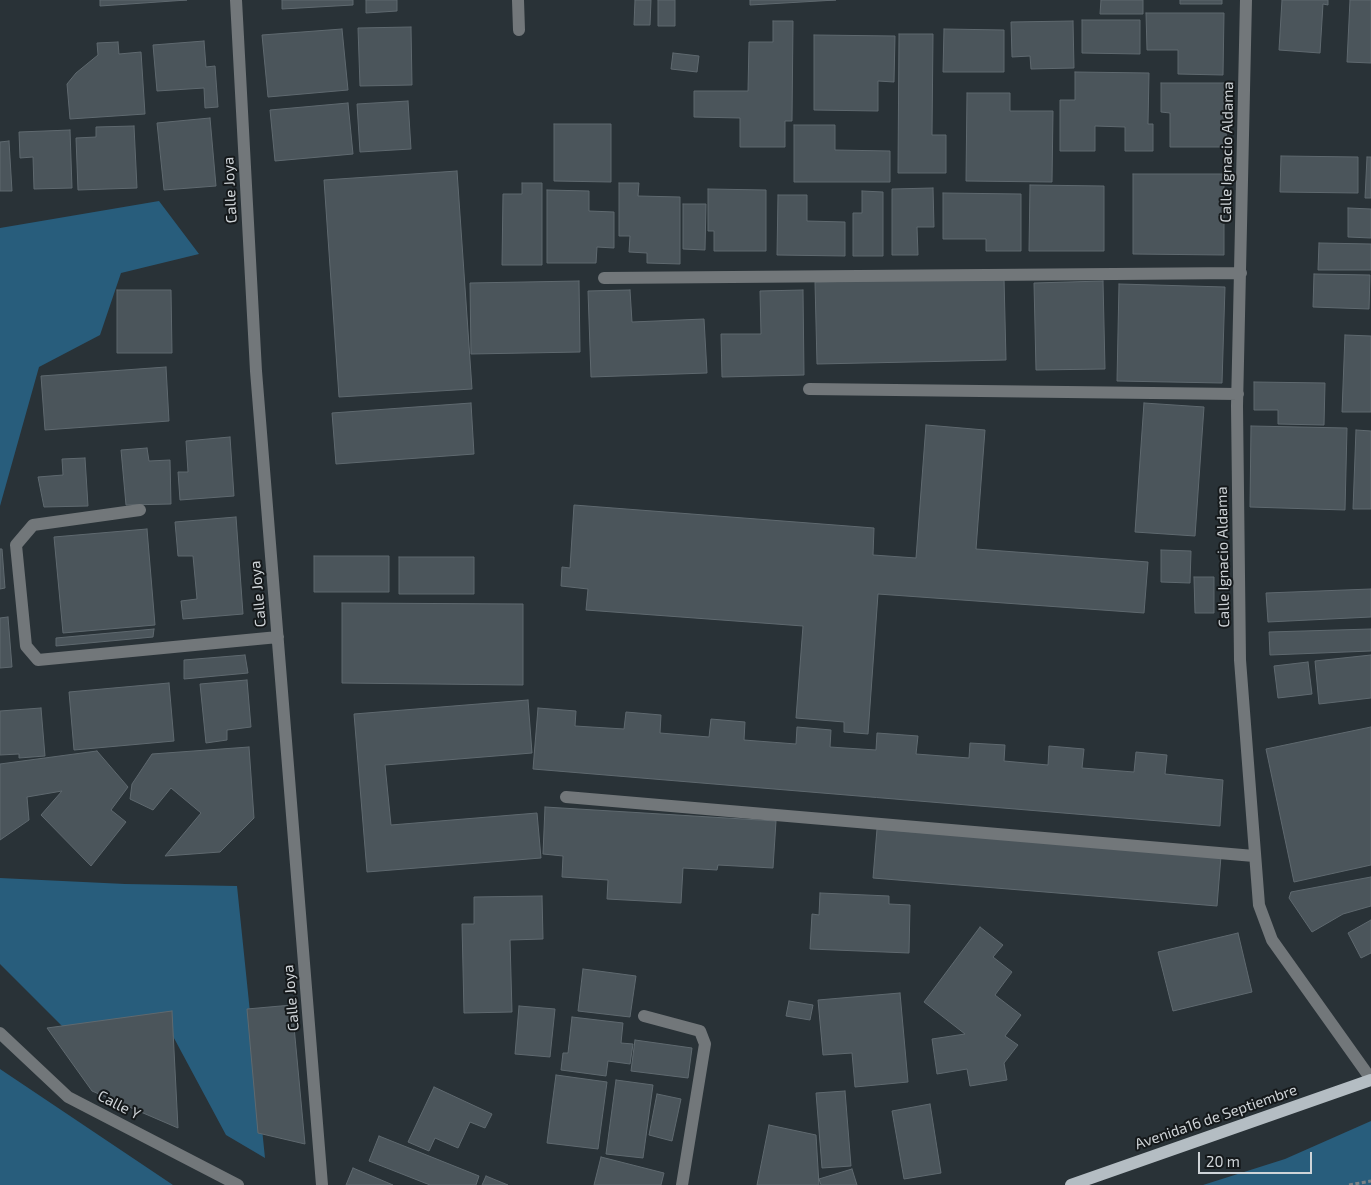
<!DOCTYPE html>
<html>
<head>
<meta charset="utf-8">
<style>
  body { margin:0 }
  #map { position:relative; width:1371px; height:1185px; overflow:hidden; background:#293237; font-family:"Exo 2",sans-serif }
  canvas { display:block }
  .scale { position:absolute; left:1198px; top:1152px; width:114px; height:22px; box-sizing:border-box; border:2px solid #cfd4d8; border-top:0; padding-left:6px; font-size:15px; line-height:18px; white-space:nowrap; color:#cfd4d8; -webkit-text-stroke:4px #15191b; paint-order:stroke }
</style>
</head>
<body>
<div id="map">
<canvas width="1371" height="1185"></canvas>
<div class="scale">20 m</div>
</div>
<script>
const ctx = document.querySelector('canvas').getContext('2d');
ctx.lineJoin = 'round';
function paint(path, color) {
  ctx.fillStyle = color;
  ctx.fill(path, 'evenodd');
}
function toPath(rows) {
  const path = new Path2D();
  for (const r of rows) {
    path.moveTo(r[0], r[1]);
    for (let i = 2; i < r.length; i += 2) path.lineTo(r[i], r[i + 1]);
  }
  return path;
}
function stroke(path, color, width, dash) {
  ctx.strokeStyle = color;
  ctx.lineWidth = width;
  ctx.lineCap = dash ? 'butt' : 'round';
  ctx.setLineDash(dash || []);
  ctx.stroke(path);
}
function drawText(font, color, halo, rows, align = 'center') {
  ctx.font = font + ' "Exo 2",sans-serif';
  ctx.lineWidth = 4;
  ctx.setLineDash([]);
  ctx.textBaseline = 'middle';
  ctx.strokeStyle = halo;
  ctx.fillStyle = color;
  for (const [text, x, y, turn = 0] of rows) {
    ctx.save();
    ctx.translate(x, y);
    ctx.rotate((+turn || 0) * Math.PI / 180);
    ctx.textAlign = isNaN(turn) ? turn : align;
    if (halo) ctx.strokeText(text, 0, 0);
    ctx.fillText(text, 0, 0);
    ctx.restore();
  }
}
const green = toPath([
  [159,201,199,254,121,273,100,335,39,367,0,506,0,228],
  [0,878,125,884,237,886,265,1158,226,1135,160,1012,110,1074,0,964],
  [0,1069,173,1185,0,1185],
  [1371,1121,1371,1185,1203,1185,1285,1159]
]);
const building = toPath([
  [100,0,187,0,100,6,100,0],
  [282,0,353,0,353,5,282,9,282,0],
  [366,0,397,0,397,11,366,13,366,0],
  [635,0,651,0,650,25,634,25,635,0],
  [658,0,675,0,675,26,658,26,658,0],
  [750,0,836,0,750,5,750,0],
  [1101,0,1143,0,1143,14,1100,14,1101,0],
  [1180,0,1222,0,1222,4,1180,4,1180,0],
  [1282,0,1328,0,1328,5,1323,4,1320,53,1279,50,1282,0],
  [1350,0,1371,0,1371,63,1347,62,1350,0],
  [1146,13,1224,13,1223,75,1178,74,1178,50,1147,50,1146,13],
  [1082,20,1140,20,1140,54,1082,53,1082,20],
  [773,21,793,21,792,121,785,121,785,147,740,147,740,118,694,117,694,91,748,91,749,42,773,42,773,21],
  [1073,21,1074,68,1031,69,1030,56,1012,57,1011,22,1073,21],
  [411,27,412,85,360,86,358,28,411,27],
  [342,29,348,90,268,97,262,35,342,29],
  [944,29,1004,30,1004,72,943,72,944,29],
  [899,34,933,34,932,135,946,135,946,173,898,173,899,34],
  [814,35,895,36,894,82,878,81,878,111,814,110,814,35],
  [204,41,206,67,215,66,218,107,205,108,204,88,157,91,153,45,204,41],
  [118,42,119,54,141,52,145,114,70,119,67,84,76,73,98,55,97,43,118,42],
  [673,53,699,56,697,72,671,69,673,53],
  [1075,72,1149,73,1148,124,1153,124,1153,151,1125,151,1125,127,1095,126,1095,151,1060,151,1060,100,1075,100,1075,72],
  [1161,83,1227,83,1226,147,1170,147,1170,113,1161,112,1161,83],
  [967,93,1010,93,1010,111,1053,111,1052,182,966,181,967,93],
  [408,101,411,149,360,152,357,104,408,101],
  [348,103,353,154,275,161,270,110,348,103],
  [210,118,216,186,164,190,157,123,210,118],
  [554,124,611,124,611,182,554,181,554,124],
  [794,125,835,125,835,150,890,151,890,182,794,182,794,125],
  [134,126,137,188,78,190,76,138,96,137,96,127,134,126],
  [70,130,72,188,34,189,33,157,20,158,19,132,70,130],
  [9,141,12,191,0,191,0,142,9,141],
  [1281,156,1358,157,1358,193,1280,192,1281,156],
  [1367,157,1371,157,1371,198,1365,198,1367,157],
  [457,171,472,389,339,397,324,180,457,171],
  [1133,174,1224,174,1224,255,1133,254,1133,174],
  [522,183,542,183,542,265,502,265,503,194,522,194,522,183],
  [619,183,639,183,638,196,680,197,680,264,647,263,647,253,629,252,630,236,619,236,619,183],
  [1030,185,1104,186,1104,251,1029,251,1030,185],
  [933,188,934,227,917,227,918,255,892,255,892,189,933,188],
  [708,189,766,190,766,251,714,251,714,231,708,231,708,189],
  [547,190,589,191,589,211,614,212,614,248,597,247,596,263,547,263,547,190],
  [862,191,883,192,883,256,853,256,853,213,862,213,862,191],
  [943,193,1021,194,1021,251,986,251,986,239,943,239,943,193],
  [778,195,807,195,807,221,845,222,845,256,777,255,778,195],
  [683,204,706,204,705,250,683,249,683,204],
  [1348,208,1371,209,1371,238,1348,237,1348,208],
  [1319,243,1371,244,1371,270,1318,270,1319,243],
  [1314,274,1370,275,1369,309,1313,307,1314,274],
  [1004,278,1006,360,817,364,815,282,1004,278],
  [579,281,580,352,471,354,470,283,579,281],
  [1103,281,1105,369,1036,370,1034,283,1103,281],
  [1119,284,1225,287,1222,383,1117,381,1119,284],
  [117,290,171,290,172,353,117,353,117,290],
  [630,290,632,322,704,319,707,373,591,377,588,291,630,290],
  [803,290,804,375,722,377,721,334,761,334,760,291,803,290],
  [1345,335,1371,336,1371,412,1342,412,1345,335],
  [166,367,169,421,45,430,41,376,166,367],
  [1254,382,1325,383,1324,425,1278,424,1278,410,1254,410,1254,382],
  [471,403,474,454,336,464,332,413,471,403],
  [1144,403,1204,407,1195,536,1135,532,1144,403],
  [926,425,985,430,976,549,1148,562,1144,613,878,594,868,734,844,732,844,722,796,718,803,626,586,610,588,589,561,586,562,567,570,568,574,505,874,528,873,555,916,558,926,425],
  [1251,426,1347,428,1345,510,1250,507,1251,426],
  [1356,430,1371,431,1371,509,1353,509,1356,430],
  [230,437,234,496,180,500,178,472,188,472,186,441,230,437],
  [147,448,149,461,170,460,171,504,126,505,121,450,147,448],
  [85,458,88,506,44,507,38,477,63,475,62,459,85,458],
  [236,517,243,614,183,619,181,601,197,599,193,556,178,556,175,522,236,517],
  [147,529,155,625,63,633,54,537,147,529],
  [0,549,2,549,5,588,0,589,0,549],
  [1161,550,1191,551,1190,583,1161,582,1161,550],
  [314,556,389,556,389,592,314,592,314,556],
  [399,557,474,557,474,594,399,594,399,557],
  [1194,577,1214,577,1214,613,1195,613,1194,577],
  [1371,589,1371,617,1268,622,1266,593,1371,589],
  [342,603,523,604,523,685,342,683,342,603],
  [8,617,12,667,0,668,0,618,8,617],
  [154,629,153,637,56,646,56,638,154,629],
  [1371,629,1371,651,1270,655,1269,632,1371,629],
  [245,655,248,673,184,679,184,660,245,655],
  [1371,655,1371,698,1319,704,1315,661,1371,655],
  [1308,662,1312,694,1278,698,1274,666,1308,662],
  [247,680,251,727,227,730,227,740,206,743,200,684,247,680],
  [169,683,174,741,74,750,69,692,169,683],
  [528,700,532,753,385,765,391,825,537,813,541,858,367,872,354,714,528,700],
  [41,708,45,756,19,758,19,754,0,755,0,711,41,708],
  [538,708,576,711,575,726,624,729,626,712,661,715,660,733,709,737,711,719,745,722,744,740,796,744,797,727,831,730,830,747,876,750,877,733,918,736,916,754,969,758,970,743,1005,745,1004,761,1048,765,1049,746,1084,749,1082,768,1134,772,1136,752,1167,755,1165,774,1223,780,1220,826,533,769,538,708],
  [1371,727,1371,865,1294,882,1266,749,1371,727],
  [249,747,254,818,220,852,165,856,201,813,171,788,153,810,130,799,132,784,152,754,249,747],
  [97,751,128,787,111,810,126,822,91,866,41,815,62,791,27,797,29,820,0,840,0,764,97,751],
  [545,807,776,821,773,868,718,865,717,870,683,868,681,903,607,899,608,880,562,877,563,856,543,854,545,807],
  [877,829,1221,856,1217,906,873,878,877,829],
  [1371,877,1371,906,1343,914,1312,932,1289,898,1291,892,1371,877],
  [820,893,889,896,889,904,910,905,909,953,810,949,812,914,819,915,820,893],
  [542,896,543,939,510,940,512,1012,464,1013,462,924,474,924,474,897,542,896],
  [1371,920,1371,953,1361,958,1348,933,1371,920],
  [980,927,1003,945,993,957,1012,972,995,995,1021,1015,1005,1036,1018,1045,1004,1063,1007,1080,970,1086,967,1069,937,1074,932,1039,965,1034,924,1002,980,927],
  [1238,933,1252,992,1173,1011,1158,952,1238,933],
  [583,969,636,976,630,1017,578,1011,583,969],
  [900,993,908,1082,855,1087,852,1053,823,1055,818,1000,900,993],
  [789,1001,813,1005,810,1020,786,1016,789,1001],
  [292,1005,305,1144,258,1133,247,1009,292,1005],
  [519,1006,555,1009,550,1057,515,1054,519,1006],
  [172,1011,178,1128,92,1091,47,1028,172,1011],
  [572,1017,623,1023,621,1043,633,1044,630,1064,608,1061,606,1076,561,1070,563,1053,568,1053,572,1017],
  [635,1040,692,1048,688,1078,631,1071,635,1040],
  [556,1075,607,1082,598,1149,547,1143,556,1075],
  [616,1080,653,1085,643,1158,606,1154,616,1080],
  [434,1087,492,1114,485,1128,470,1122,458,1148,435,1138,429,1151,408,1142,434,1087],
  [845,1091,851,1166,822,1168,816,1093,845,1091],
  [657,1094,681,1099,672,1141,649,1135,657,1094],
  [930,1104,941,1173,904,1179,892,1111,930,1104],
  [769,1125,816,1135,819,1185,757,1185,769,1125],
  [379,1136,479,1176,476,1185,430,1185,369,1161,379,1136],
  [601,1157,664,1173,661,1185,594,1185,601,1157],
  [353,1168,393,1185,346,1185,353,1168],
  [852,1169,857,1185,821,1185,819,1179,852,1169],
  [486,1176,508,1185,482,1185,486,1176]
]);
const path = toPath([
  [1349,1185,1371,1181]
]);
const minor = toPath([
  [236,0,256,371,322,1185],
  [518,0,519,30],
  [1246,0,1237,406,1240,660,1259,905,1272,940,1371,1079],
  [604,278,1241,273],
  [809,389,1238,394],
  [140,510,33,525,16,545,26,646,38,660,278,637],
  [566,797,1254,856],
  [644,1016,700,1031,705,1044,682,1185],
  [0,1033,68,1097,238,1185]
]);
const major = toPath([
  [1071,1185,1371,1080]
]);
const streetNames = [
  ["Calle Ignacio Aldama",1227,152,-89],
  ["Calle Joya",230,190,-93],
  ["Calle Ignacio Aldama",1223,557,-91],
  ["Calle Joya",258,594,-95],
  ["Calle Joya",291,998,-95],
  ["Calle Y",119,1105,27],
  ["Avenida16 de Septiembre",1216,1117,-19]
];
paint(green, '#285d7c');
paint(building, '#4b555b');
stroke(building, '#5f696f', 1);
stroke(path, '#7b8286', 3, [4, 2.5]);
stroke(minor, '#72777a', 12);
stroke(major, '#b4bdc3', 12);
drawText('15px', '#cfd4d8', '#15191b', streetNames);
</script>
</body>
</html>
